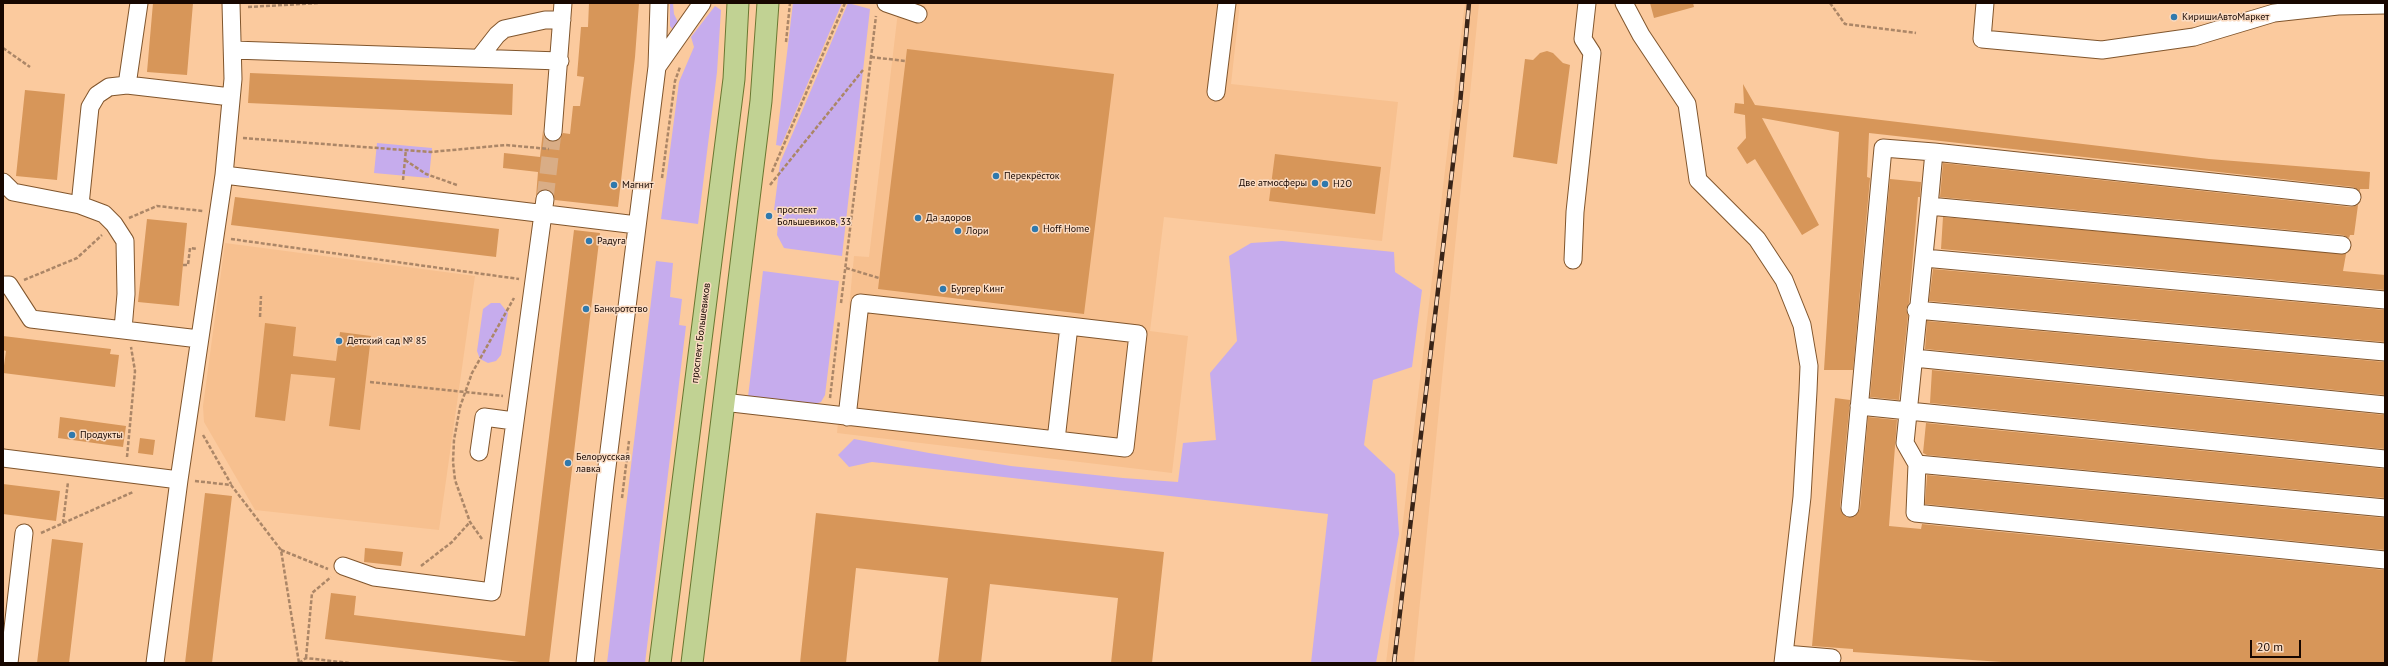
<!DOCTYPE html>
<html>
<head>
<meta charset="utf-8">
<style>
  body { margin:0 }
  #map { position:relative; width:2388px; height:666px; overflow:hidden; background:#fbca9e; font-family:"PT Sans",sans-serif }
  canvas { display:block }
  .frame { position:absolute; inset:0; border:4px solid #170700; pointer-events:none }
  .scale { position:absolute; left:2250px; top:640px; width:51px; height:18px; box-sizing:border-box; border:2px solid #170700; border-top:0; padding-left:5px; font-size:12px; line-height:14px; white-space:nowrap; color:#170700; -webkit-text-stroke:3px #fadbc2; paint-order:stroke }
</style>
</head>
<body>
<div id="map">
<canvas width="2388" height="666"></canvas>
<div class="frame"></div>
<div class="scale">20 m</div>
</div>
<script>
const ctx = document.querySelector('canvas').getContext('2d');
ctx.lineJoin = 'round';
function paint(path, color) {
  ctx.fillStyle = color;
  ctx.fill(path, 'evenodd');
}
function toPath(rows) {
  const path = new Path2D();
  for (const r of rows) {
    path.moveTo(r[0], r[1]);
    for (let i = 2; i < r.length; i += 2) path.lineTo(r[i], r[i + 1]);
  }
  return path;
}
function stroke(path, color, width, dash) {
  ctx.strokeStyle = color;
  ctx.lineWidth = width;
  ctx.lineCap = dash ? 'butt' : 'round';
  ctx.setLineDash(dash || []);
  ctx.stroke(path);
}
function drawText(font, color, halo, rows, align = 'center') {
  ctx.font = font + ' "PT Sans",sans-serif';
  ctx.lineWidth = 3;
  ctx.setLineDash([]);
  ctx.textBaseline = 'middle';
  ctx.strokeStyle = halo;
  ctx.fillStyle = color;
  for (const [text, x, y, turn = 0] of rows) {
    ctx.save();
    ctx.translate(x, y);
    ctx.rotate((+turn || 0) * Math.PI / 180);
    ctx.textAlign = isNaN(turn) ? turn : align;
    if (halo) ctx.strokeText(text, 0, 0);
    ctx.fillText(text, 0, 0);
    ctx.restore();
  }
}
const built = toPath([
  [899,3,1240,3,1231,84,1398,102,1382,241,1164,217,1150,331,1188,336,1172,473,837,433,854,256,869,257],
  [1465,3,1479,3,1414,663,1386,663],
  [225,243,475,276,439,530,255,510,204,422,203,406]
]);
const green = toPath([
  [670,3,673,3,674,14,679,24,673,30,670,26],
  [793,3,842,3,781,146,776,145],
  [848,3,870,9,842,256,784,248,777,235,779,211,774,210,780,163],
  [715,6,721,10,717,72,698,224,661,219,679,82,694,47,691,37],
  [377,143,432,148,429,178,374,173],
  [1282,241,1394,252,1395,272,1422,290,1412,367,1373,380,1364,445,1395,474,1399,534,1376,663,1311,663,1328,514,872,462,849,467,838,455,854,439,929,453,1011,466,1123,478,1178,482,1183,443,1216,440,1210,373,1237,341,1229,256,1251,243],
  [656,261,673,263,670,297,682,299,679,325,686,326,645,663,607,663],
  [763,271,839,281,825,395,821,402,815,404,748,397],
  [491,303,500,303,508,313,501,355,496,361,488,363,480,359,477,351,483,309]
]);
const building = toPath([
  [153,3,193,3,187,75,147,72],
  [589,3,639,3,635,57,618,207,555,200,551,191,546,189,541,190,536,197,538,172,503,168,504,153,540,157,543,131,544,137,552,142,558,141,563,133,570,134,573,106,580,106,584,77,577,76,581,27,588,27],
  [1650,3,1693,3,1694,7,1654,18],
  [907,49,1114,74,1084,314,878,289],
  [1547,51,1553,53,1563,63,1570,65,1557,164,1513,157,1525,59,1533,60,1540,53],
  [250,73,513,84,512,115,248,103],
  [1743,84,1755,105,2209,159,2370,172,2369,189,2360,189,2360,191,2353,187,1869,133,1867,177,1870,178,1853,370,1824,370,1839,132,1762,118,1819,225,1802,235,1755,159,1747,164,1737,148,1746,138,1745,115,1734,113,1735,103,1744,104],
  [25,90,65,94,57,180,16,176],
  [1275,154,1381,167,1375,214,1269,201],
  [1943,163,2351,207,2358,205,2354,235,2350,235,2349,238,2343,235,1940,197],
  [1890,179,1921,182,1920,197,1918,197,1909,303,1906,309,1908,315,1899,400,1870,397],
  [235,197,499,229,496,257,231,225],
  [1943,217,2346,254,2343,271,2385,275,2385,290,1941,249],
  [147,219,187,223,179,306,138,302],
  [574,230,600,233,549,663,528,663,325,639,331,593,356,596,354,615,525,636],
  [1933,269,2385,310,2385,342,1929,301],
  [1927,321,2385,362,2385,395,1925,349],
  [265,323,296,327,293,356,336,361,340,332,371,336,360,430,329,426,335,378,291,374,285,421,255,417],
  [3,336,111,349,110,354,119,355,115,387,3,373,6,351,3,350],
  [1932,370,2385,415,2385,449,1930,403],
  [1835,398,1850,400,1840,507,1845,516,1854,517,1860,509,1868,417,1897,420,1889,526,1921,529,1922,524,2385,570,2385,663,2017,663,1853,652,1853,649,1812,646],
  [60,417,126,426,123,447,58,438],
  [1926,423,2385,469,2385,498,1927,455,1923,453],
  [140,438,155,440,153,455,138,453],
  [1927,475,2385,518,2385,550,1925,504],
  [3,484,60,491,56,521,3,514],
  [205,493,232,496,212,663,185,663],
  [816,513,1164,552,1152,663,1111,663,1118,598,990,584,981,663,938,663,948,578,856,568,846,663,800,663],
  [52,539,83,543,69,663,37,663],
  [365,548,403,552,401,566,364,562]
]);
const minorTunnel = toPath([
  [545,199,553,132]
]);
const path = toPath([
  [1830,3,1845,24,1916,33],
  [248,7,319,3],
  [786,42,790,3],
  [3,48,30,67],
  [871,57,905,61],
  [243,138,431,152,506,145,549,149],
  [405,160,426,174,457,185],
  [772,172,845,3],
  [662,178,675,81,680,67],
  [403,180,406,149],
  [770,185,863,70],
  [129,218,157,206,203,211],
  [231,239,519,279],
  [183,265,188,265,190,248,197,249],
  [846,268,879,278],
  [24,280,77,258,102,235],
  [841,303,876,16],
  [260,317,261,296],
  [370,382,503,396],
  [830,398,839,321],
  [203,435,231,484],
  [127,457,135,371,131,347],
  [195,481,231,485,281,550,299,663],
  [622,498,629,441],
  [63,523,68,482],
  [41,533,133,492],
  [482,539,470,522,455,480,453,462,454,440,460,407,472,373,514,298],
  [281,550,328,569],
  [421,566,452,542,470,522],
  [306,658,312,593,331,577],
  [299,663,306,658,349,663]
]);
const minor = toPath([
  [886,3,918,14],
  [1624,3,1641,35,1687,104,1698,180,1757,239,1784,280,1802,325,1809,366,1808,391,1802,497,1783,663],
  [1985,3,1982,39,2102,50,2194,37,2274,13,2338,6,2385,5],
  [233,50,560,61],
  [479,58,497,35,504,29,545,20,562,20],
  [657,67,702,3],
  [127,85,139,3],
  [1216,92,1227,3],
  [553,132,563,3],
  [224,175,637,225],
  [3,182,13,192,80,205],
  [1929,206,1934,152,2352,197],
  [2342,245,1929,206,1905,443,1917,464,1915,513,2385,560],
  [1924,258,2385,300],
  [1573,260,1575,212,1592,53,1583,39,1587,3],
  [3,285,9,285,31,319,199,339],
  [1916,310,2385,352],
  [123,329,126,294,125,241,114,224,104,214,80,205,90,107,97,95,109,87,127,85,231,97],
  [1914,358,2385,405],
  [723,402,1056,440,1069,326,860,303,847,417],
  [1859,406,2385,459],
  [1056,440,1125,448,1138,334,1069,326],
  [479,452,484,417,514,421],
  [3,458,179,480,155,663],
  [1917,464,2385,508],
  [179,480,224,175,233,79,231,3],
  [1850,508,1883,148,1934,152],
  [343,566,374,577,492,592,545,199],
  [1785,654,1832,658],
  [9,663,24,533],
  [585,663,605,483,657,67,659,3]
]);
const major = toPath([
  [660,663,734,79,738,3],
  [692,663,761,101,768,3]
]);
const rail = toPath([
  [1394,663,1460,104,1469,3]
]);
const markers = [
  [2174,17,4,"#2f79ad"],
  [996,176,4,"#2f79ad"],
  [1315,183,4,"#2f79ad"],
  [1325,184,4,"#2f79ad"],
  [614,185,4,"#2f79ad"],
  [769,216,4,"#2f79ad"],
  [918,218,4,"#2f79ad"],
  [1035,229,4,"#2f79ad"],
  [958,231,4,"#2f79ad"],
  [589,241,4,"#2f79ad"],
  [943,289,4,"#2f79ad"],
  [586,309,4,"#2f79ad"],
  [339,341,4,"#2f79ad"],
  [72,435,4,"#2f79ad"],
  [568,463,4,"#2f79ad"]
];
const poiNames = [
  ["КиришиАвтоМаркет",2182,17],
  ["Перекрёсток",1004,176],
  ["Две атмосферы",1307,183,"right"],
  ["H2O",1333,184],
  ["Магнит",622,185],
  ["проспект",777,210],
  ["Большевиков, 33",777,222],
  ["Да здоров",926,218],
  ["Hoff Home",1043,229],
  ["Лори",966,231],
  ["Радуга",597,241],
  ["Бургер Кинг",951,289],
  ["Банкротство",594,309],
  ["Детский сад № 85",347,341],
  ["Продукты",80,435],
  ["Белорусская",576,457],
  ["лавка",576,469]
];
const streetNames = [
  ["проспект Большевиков",701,333,-83]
];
paint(built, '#f7c08f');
paint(green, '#c6aced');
paint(building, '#d79659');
stroke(minorTunnel, '#d9ad86', 17, [17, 8]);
stroke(minor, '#80552c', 19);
stroke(major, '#6a7731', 23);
stroke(path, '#ab8667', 2.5, [4, 2]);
stroke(minor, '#fff', 17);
stroke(major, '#c1d293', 21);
stroke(rail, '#392417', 4.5);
stroke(rail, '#fadbc2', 3, [9]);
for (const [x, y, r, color] of markers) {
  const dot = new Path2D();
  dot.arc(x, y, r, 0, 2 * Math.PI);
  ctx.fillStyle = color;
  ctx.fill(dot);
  stroke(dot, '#fadbc2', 1.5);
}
drawText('10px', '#170700', '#fadbc2', poiNames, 'left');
drawText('10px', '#170700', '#fadbc2', streetNames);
</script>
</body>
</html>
